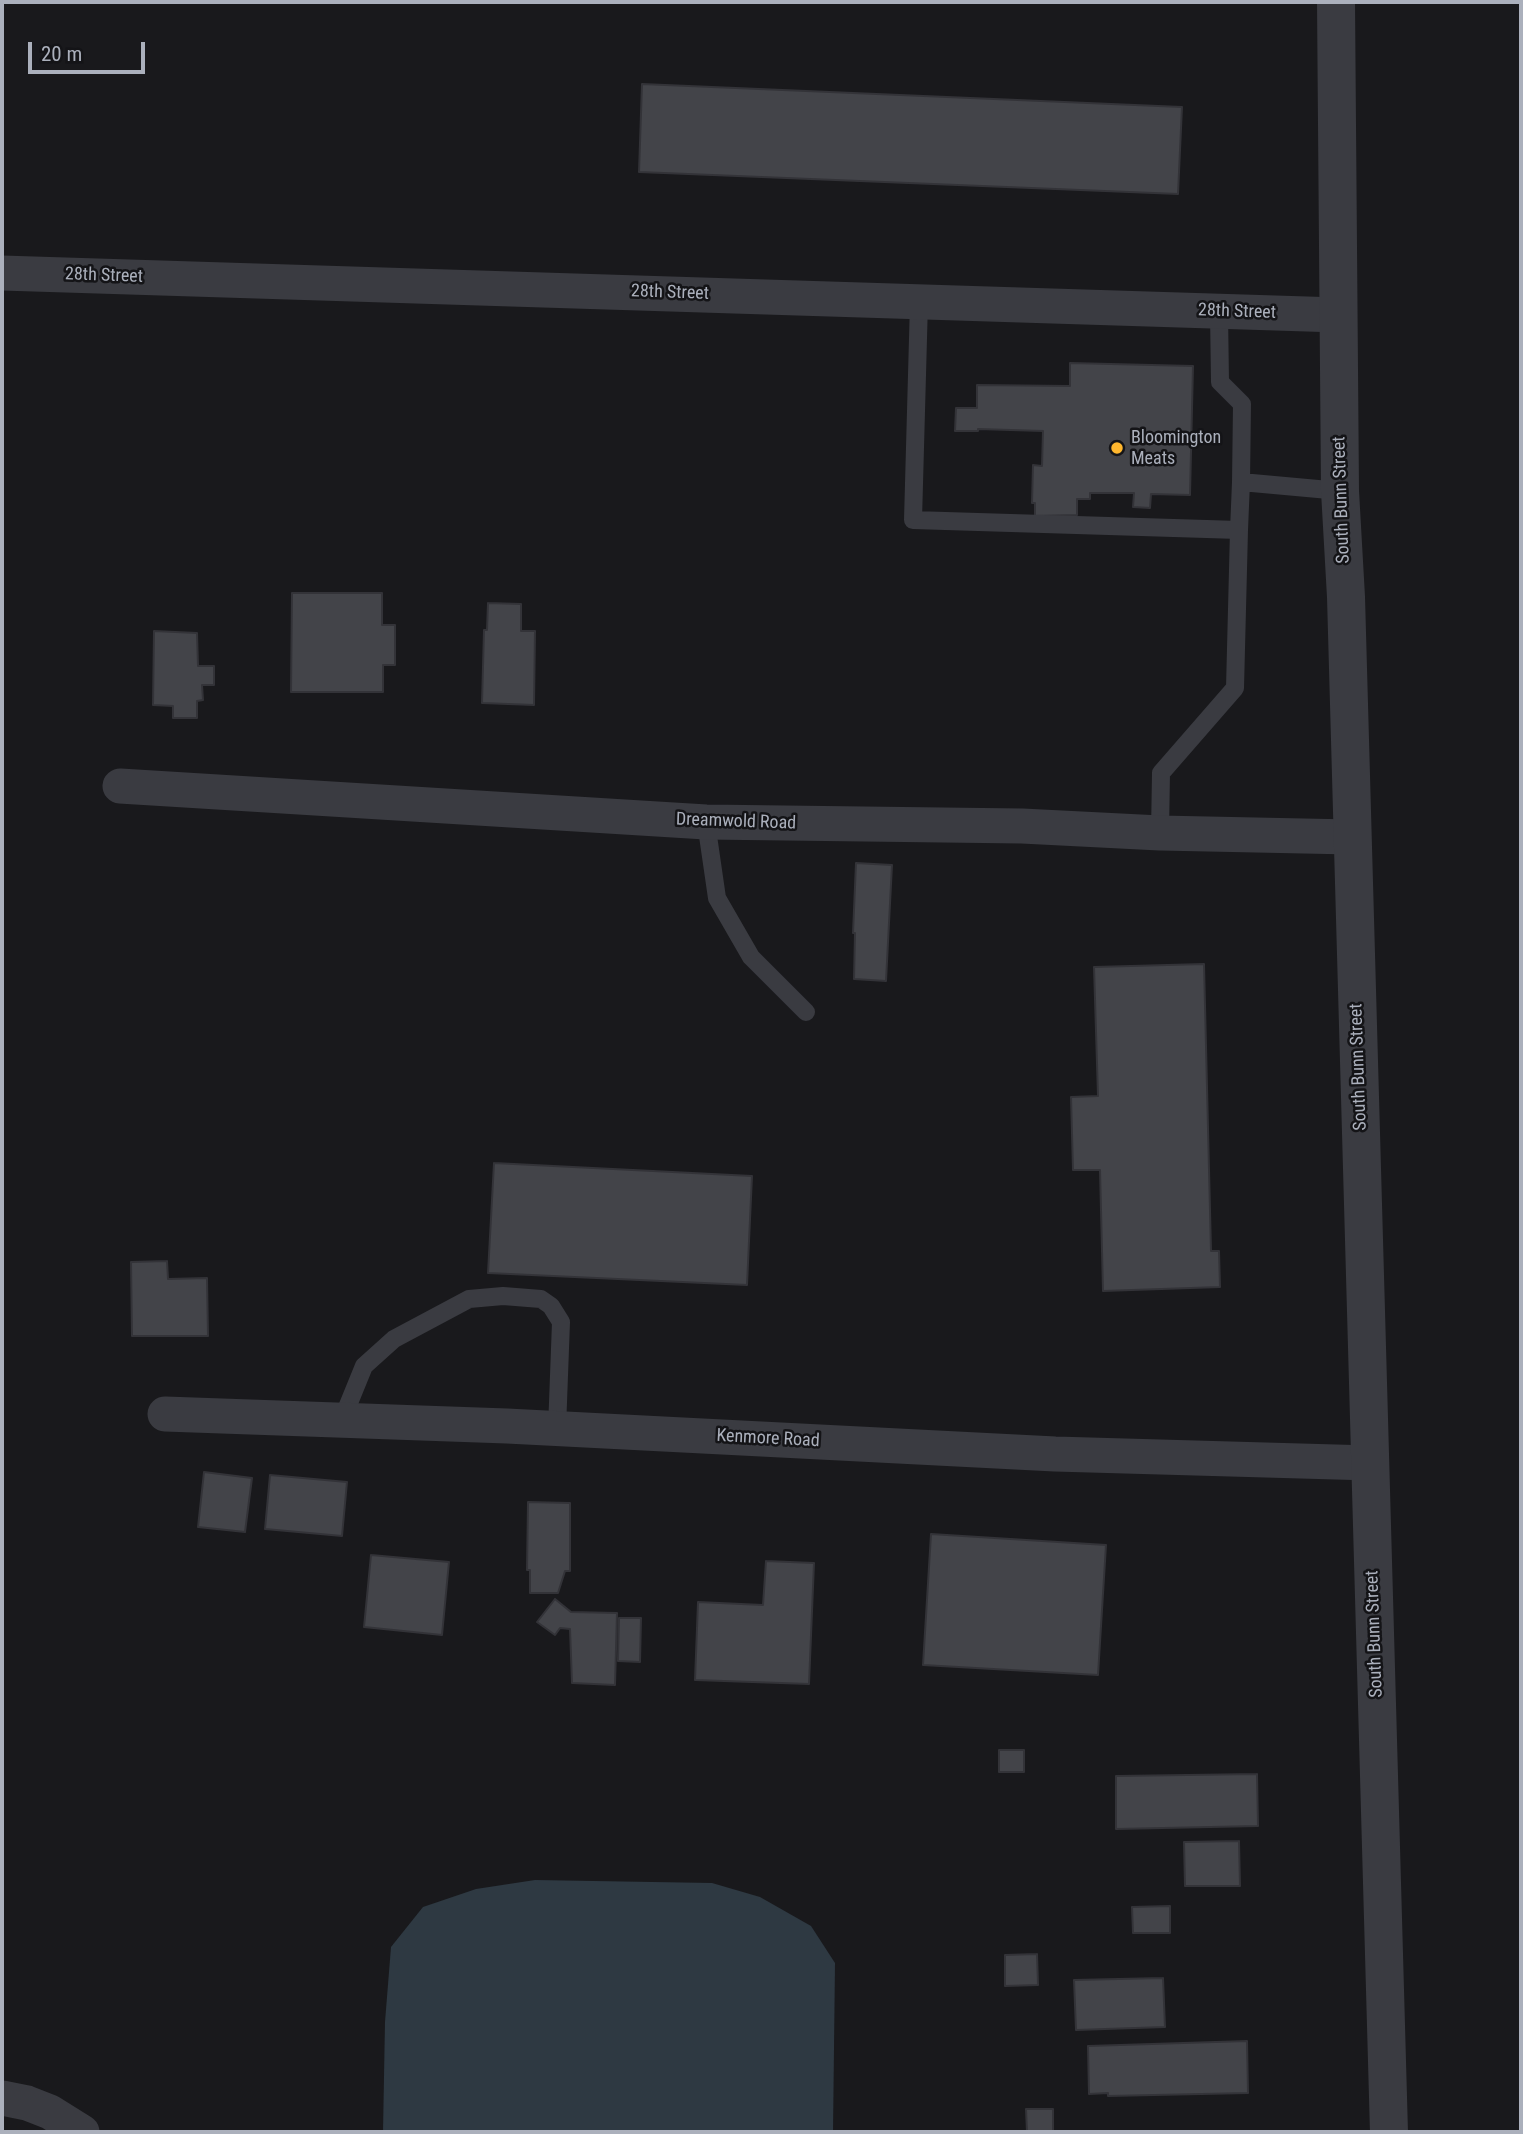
<!DOCTYPE html>
<html>
<head>
<meta charset="utf-8">
<style>
  body { margin:0 }
  #map { position:relative; width:1523px; height:2134px; overflow:hidden; background:#19191c; font-family:"Roboto Condensed",sans-serif }
  canvas { display:block }
  .frame { position:absolute; inset:0; border:4px solid #abb0bc; pointer-events:none }
  .scale { position:absolute; left:28px; top:42px; width:117px; height:32px; box-sizing:border-box; border:4px solid #abb0bc; border-top:0; padding-left:9px; font-size:21px; line-height:24px; white-space:nowrap; color:#abb0bc; -webkit-text-stroke:5px #141417; paint-order:stroke }
</style>
</head>
<body>
<div id="map">
<canvas width="1523" height="2134"></canvas>
<div class="frame"></div>
<div class="scale">20 m</div>
</div>
<script>
const ctx = document.querySelector('canvas').getContext('2d');
ctx.lineJoin = 'round';
function paint(path, color) {
  ctx.fillStyle = color;
  ctx.fill(path, 'evenodd');
}
function toPath(rows) {
  const path = new Path2D();
  for (const r of rows) {
    path.moveTo(r[0], r[1]);
    for (let i = 2; i < r.length; i += 2) path.lineTo(r[i], r[i + 1]);
  }
  return path;
}
function stroke(path, color, width, dash) {
  ctx.strokeStyle = color;
  ctx.lineWidth = width;
  ctx.lineCap = dash ? 'butt' : 'round';
  ctx.setLineDash(dash || []);
  ctx.stroke(path);
}
function drawText(font, color, halo, rows, align = 'center') {
  ctx.font = font + ' "Roboto Condensed",sans-serif';
  ctx.lineWidth = 5;
  ctx.setLineDash([]);
  ctx.textBaseline = 'middle';
  ctx.strokeStyle = halo;
  ctx.fillStyle = color;
  for (const [text, x, y, turn = 0] of rows) {
    ctx.save();
    ctx.translate(x, y);
    ctx.rotate((+turn || 0) * Math.PI / 180);
    ctx.textAlign = isNaN(turn) ? turn : align;
    if (halo) ctx.strokeText(text, 0, 0);
    ctx.fillText(text, 0, 0);
    ctx.restore();
  }
}
const water = toPath([
  [535,1880,712,1883,760,1897,811,1926,835,1963,833,2132,383,2132,385,2022,391,1947,423,1907,476,1889]
]);
const building = toPath([
  [642,84,1182,107,1178,194,639,172,642,84],
  [1070,363,1193,366,1190,495,1151,494,1150,508,1133,507,1134,493,1090,493,1090,499,1077,499,1077,515,1035,516,1035,503,1032,503,1033,465,1042,466,1043,431,978,429,978,431,955,431,956,408,977,408,977,385,1070,386,1070,363],
  [292,593,382,593,382,625,395,625,395,665,383,665,383,692,291,692,292,593],
  [488,603,521,604,521,631,535,631,534,705,482,703,484,630,487,630,488,603],
  [154,631,197,633,198,666,214,666,214,685,202,685,203,700,197,701,197,718,173,718,173,706,153,705,154,631],
  [856,863,892,865,886,981,854,979,855,933,853,933,856,863],
  [1204,964,1211,1251,1219,1251,1220,1287,1103,1291,1100,1170,1073,1170,1071,1097,1098,1096,1094,967,1204,964],
  [494,1163,752,1176,747,1285,488,1273,494,1163],
  [167,1261,168,1279,207,1278,208,1336,132,1336,131,1262,167,1261],
  [204,1472,252,1478,245,1532,198,1527,204,1472],
  [270,1475,347,1482,342,1536,265,1529,270,1475],
  [528,1502,570,1503,570,1571,565,1571,558,1593,530,1593,530,1570,527,1570,528,1502],
  [931,1534,1106,1545,1098,1675,923,1665,931,1534],
  [371,1555,449,1562,442,1635,364,1627,371,1555],
  [766,1561,814,1563,809,1684,695,1680,698,1602,763,1605,766,1561],
  [555,1599,571,1612,617,1613,615,1685,572,1683,570,1629,560,1628,555,1635,537,1622,555,1599],
  [619,1618,641,1618,640,1662,618,1661,619,1618],
  [999,1750,1024,1750,1024,1772,999,1772,999,1750],
  [1257,1774,1258,1826,1116,1829,1116,1776,1257,1774],
  [1239,1841,1240,1886,1185,1886,1184,1842,1239,1841],
  [1170,1906,1170,1933,1133,1933,1132,1907,1170,1906],
  [1037,1954,1038,1985,1005,1986,1005,1955,1037,1954],
  [1163,1978,1165,2027,1076,2030,1074,1980,1163,1978],
  [1247,2041,1248,2093,1108,2096,1108,2093,1089,2094,1088,2046,1247,2041],
  [1026,2109,1053,2109,1053,2132,1027,2132,1026,2109]
]);
const service = toPath([
  [919,302,913,520,1239,530,1241,482],
  [1219,312,1220,382,1242,404,1241,482,1340,491],
  [706,822,717,898,751,957,806,1012],
  [1160,833,1161,773,1235,688,1239,530],
  [342,1420,364,1366,394,1339,469,1299,503,1296,541,1299,551,1306,561,1322,557,1429]
]);
const minor = toPath([
  [2,273,1339,315],
  [120,786,706,822,1022,826,1160,833,1352,837],
  [165,1414,507,1426,1055,1454,1371,1463],
  [2,2098,27,2103,50,2112,82,2132]
]);
const tertiary = toPath([
  [1336,2,1340,491,1346,597,1389,2132]
]);
const markers = [
  [1117,448,7,"#ffb72e"]
];
const streetNames = [
  ["28th Street",104,276,2],
  ["28th Street",670,293,2],
  ["28th Street",1237,312,2],
  ["South Bunn Street",1342,500,-92],
  ["Dreamwold Road",736,822,2],
  ["South Bunn Street",1359,1067,-92],
  ["Kenmore Road",768,1439,3],
  ["South Bunn Street",1375,1634,-92]
];
const poiNames = [
  ["Bloomington",1131,438],
  ["Meats",1131,459]
];
paint(water, '#2e3942');
paint(building, '#434449');
stroke(building, '#333338', 2);
stroke(service, '#3a3b41', 18);
stroke(minor, '#3a3b41', 35);
stroke(tertiary, '#3a3b41', 38);
for (const [x, y, r, color] of markers) {
  const dot = new Path2D();
  dot.arc(x, y, r, 0, 2 * Math.PI);
  ctx.fillStyle = color;
  ctx.fill(dot);
  stroke(dot, '#141417', 2.5);
}
drawText('18px', '#abb0bc', '#141417', streetNames);
drawText('18px', '#abb0bc', '#141417', poiNames, 'left');
</script>
</body>
</html>
